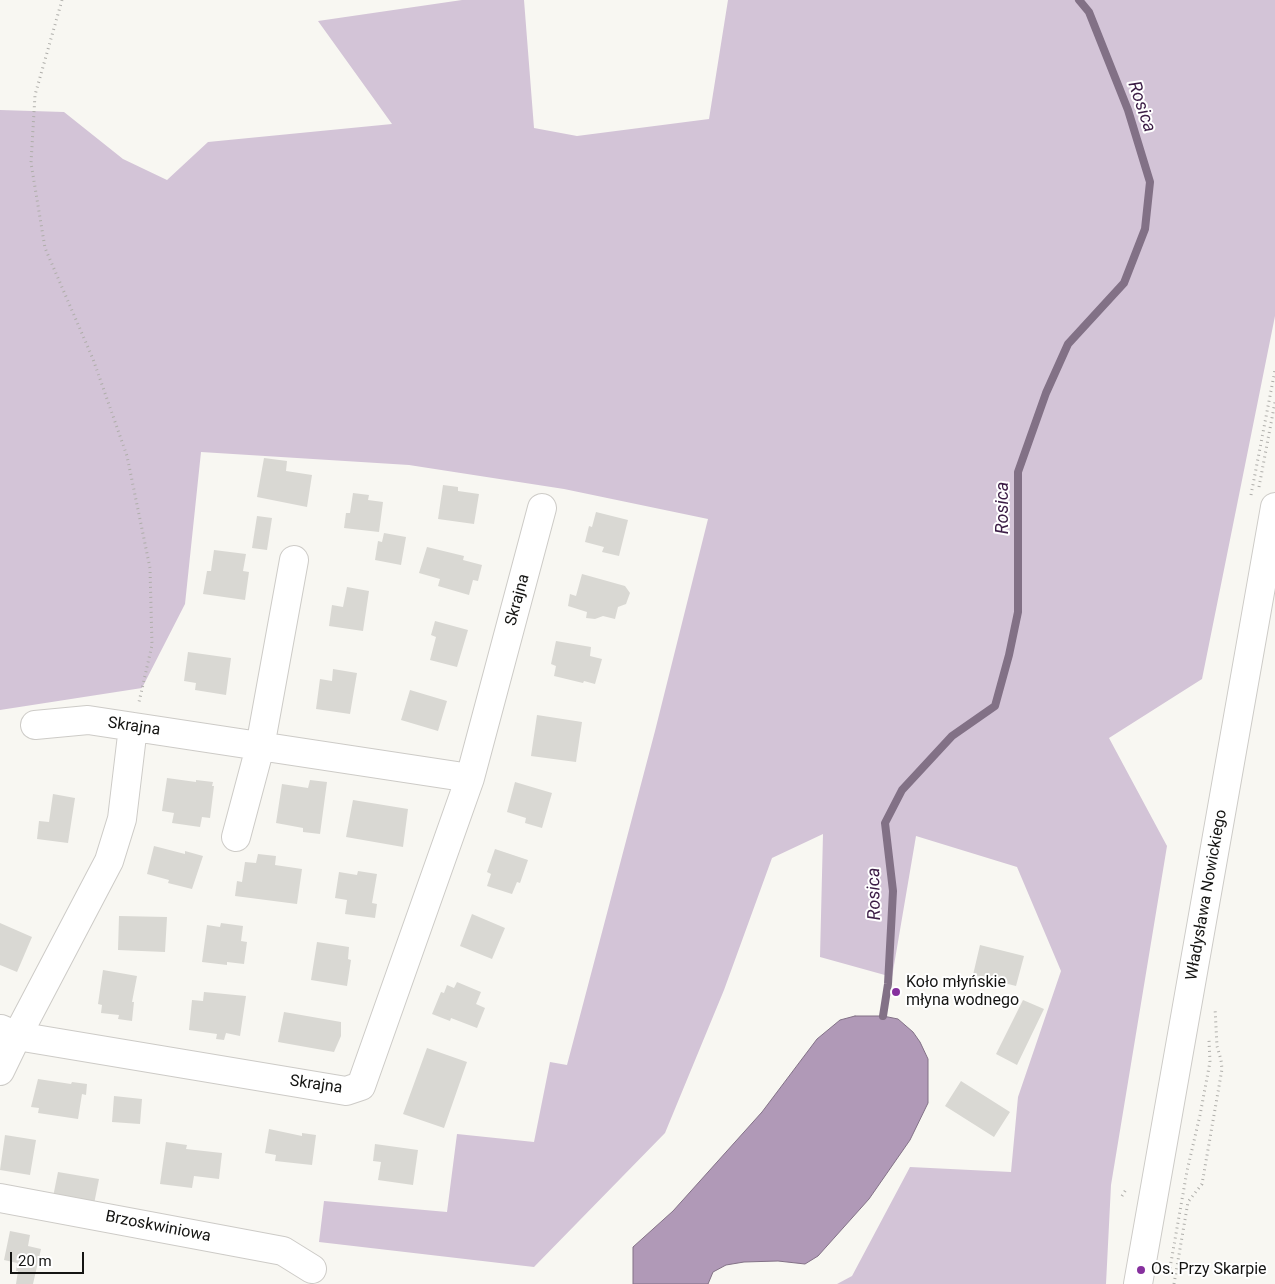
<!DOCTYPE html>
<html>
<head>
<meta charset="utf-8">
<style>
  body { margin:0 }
  #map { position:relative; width:1275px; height:1284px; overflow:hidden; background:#f8f7f2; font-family:Roboto,sans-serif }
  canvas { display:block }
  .scale { position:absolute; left:10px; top:1252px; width:74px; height:22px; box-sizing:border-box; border:2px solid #151513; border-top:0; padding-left:6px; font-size:15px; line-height:18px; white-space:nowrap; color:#151513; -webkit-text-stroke:4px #fff; paint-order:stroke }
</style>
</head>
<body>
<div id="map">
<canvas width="1275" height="1284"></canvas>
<div class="scale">20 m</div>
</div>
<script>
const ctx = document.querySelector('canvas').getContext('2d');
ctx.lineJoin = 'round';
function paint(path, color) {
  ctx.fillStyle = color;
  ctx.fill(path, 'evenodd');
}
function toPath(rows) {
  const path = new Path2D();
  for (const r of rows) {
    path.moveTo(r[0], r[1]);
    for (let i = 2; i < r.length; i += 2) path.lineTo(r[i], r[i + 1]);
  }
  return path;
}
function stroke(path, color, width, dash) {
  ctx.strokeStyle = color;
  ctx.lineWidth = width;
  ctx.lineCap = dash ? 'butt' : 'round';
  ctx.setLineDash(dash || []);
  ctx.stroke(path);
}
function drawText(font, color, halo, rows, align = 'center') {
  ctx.font = font + ' Roboto,sans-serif';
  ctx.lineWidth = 4;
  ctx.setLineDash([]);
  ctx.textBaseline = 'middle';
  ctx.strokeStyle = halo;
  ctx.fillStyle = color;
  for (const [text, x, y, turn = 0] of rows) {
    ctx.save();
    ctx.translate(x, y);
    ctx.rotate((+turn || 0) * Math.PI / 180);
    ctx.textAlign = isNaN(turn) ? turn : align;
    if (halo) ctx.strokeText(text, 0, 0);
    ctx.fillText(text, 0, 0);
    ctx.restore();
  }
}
const green = toPath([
  [462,0,524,0,534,128,577,136,709,119,728,0,1275,0,1275,316,1202,679,1109,738,1167,846,1111,1185,1106,1284,837,1284,852,1276,910,1167,1011,1172,1018,1097,1061,971,1017,867,916,836,892,977,820,957,823,834,772,858,724,990,665,1133,534,1267,319,1242,324,1201,447,1212,457,1134,534,1142,550,1062,567,1065,655,731,708,519,564,489,409,465,201,452,185,604,142,688,0,710,0,110,64,112,123,159,167,180,208,142,392,124,318,21]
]);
const water = toPath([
  [855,1016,883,1016,898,1019,913,1032,920,1042,928,1059,928,1103,910,1140,869,1199,818,1256,805,1264,778,1261,744,1262,726,1265,713,1272,708,1284,633,1284,633,1247,673,1211,762,1112,817,1039,840,1020,855,1016]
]);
const stream = toPath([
  [883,1016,888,984,893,891,885,823,902,790,952,736,995,706,1009,655,1018,612,1018,472,1046,393,1068,344,1124,283,1145,229,1150,182,1128,110,1089,12,1079,0]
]);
const building = toPath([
  [264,458,287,461,286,471,312,475,307,507,257,497],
  [443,485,458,487,458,491,479,494,474,524,438,519],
  [353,493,369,495,368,500,383,502,379,532,344,528,346,513,350,513],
  [596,512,628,520,619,556,602,552,604,547,585,542,589,526,592,527],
  [257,516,272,518,267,550,252,548],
  [384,533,406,537,401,565,375,560,378,541,382,542],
  [427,547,464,556,463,560,482,565,478,581,473,580,469,595,438,586,440,579,419,573],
  [214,550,246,554,243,571,249,572,245,600,203,594,207,571,211,571],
  [582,574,625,586,630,593,626,604,618,607,615,619,603,616,595,619,586,618,587,612,568,606,570,594,576,596],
  [347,587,369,591,363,631,329,626,332,605,343,607],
  [435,621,468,630,457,667,430,660,436,637,431,635],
  [556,641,591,647,590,656,602,659,595,684,584,681,583,683,554,676,556,666,551,664],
  [188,652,231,658,226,695,195,690,196,683,184,681],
  [333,669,357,673,350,714,316,709,320,679,332,681],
  [410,690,447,701,438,731,401,720],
  [537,715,582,722,576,762,531,756],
  [167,778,196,782,196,780,213,782,212,786,214,786,210,818,202,817,200,827,172,823,174,813,162,811],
  [310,780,327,782,320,834,303,832,303,828,276,823,282,784,308,788],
  [515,782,552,793,542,828,525,823,526,818,507,812],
  [53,794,75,798,68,843,37,839,39,821,49,822],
  [353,800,408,809,403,847,346,837],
  [154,846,185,854,185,851,203,856,192,889,168,883,169,880,147,874],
  [495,849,528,860,520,883,517,882,512,894,487,886,491,874,487,872],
  [258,854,276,856,275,865,302,869,297,904,235,896,237,881,242,882,245,862,256,863],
  [358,871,377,874,372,903,377,904,375,918,345,914,347,900,335,898,339,872,357,875],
  [472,914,505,928,492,959,460,946],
  [119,916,167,917,165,952,118,950],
  [0,923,32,937,17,972,0,965],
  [221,923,243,926,241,941,247,942,244,964,227,962,227,965,202,962,207,925,220,927],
  [317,942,349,947,348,959,351,960,347,986,311,980],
  [980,945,1024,956,1016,986,973,975],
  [103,970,137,976,132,1002,134,1002,132,1021,118,1019,119,1015,101,1013,102,1005,98,1004],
  [457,982,481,992,476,1004,485,1008,477,1028,451,1018,450,1021,432,1014,441,992,444,993,447,985,454,988],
  [204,992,246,996,240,1036,226,1033,224,1040,216,1039,217,1034,189,1030,192,1000,203,1001],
  [1023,1000,1044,1009,1017,1065,996,1054],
  [284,1012,341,1022,341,1036,334,1052,278,1042],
  [427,1048,467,1062,444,1128,403,1114],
  [38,1079,71,1084,72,1082,87,1084,86,1095,82,1094,78,1119,38,1113,39,1108,31,1107],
  [961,1081,1010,1112,994,1137,945,1106],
  [114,1096,142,1099,140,1124,112,1122],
  [269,1129,302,1136,302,1133,316,1135,312,1165,275,1161,276,1155,265,1153],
  [5,1135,36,1140,30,1175,0,1170],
  [166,1142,187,1145,186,1149,222,1153,219,1179,194,1176,192,1188,160,1184],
  [375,1144,418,1150,413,1185,378,1180,381,1162,373,1161],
  [58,1172,99,1179,94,1204,53,1197],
  [10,1231,30,1235,28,1246,41,1249,33,1284,16,1284,18,1271,16,1271,17,1263,4,1260]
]);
const path = toPath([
  [62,0,35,95,31,163,45,248,93,359,127,456,150,568,152,645,139,702],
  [1259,487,1275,402],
  [1251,495,1275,370],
  [1122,1196,1127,1188],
  [1170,1268,1187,1171,1200,1115,1210,1062,1209,1040],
  [1174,1284,1188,1202,1202,1184,1222,1069,1221,1060,1217,1046,1215,1008]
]);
const minor = toPath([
  [35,725,88,720,470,778],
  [236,837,260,747,294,560],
  [1,1029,17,1036,109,861,122,819,133,727],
  [0,1071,17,1036,346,1091,361,1086,470,778,542,508],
  [0,1198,283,1251,312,1269],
  [1138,1284,1275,507]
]);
const markers = [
  [896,992,5,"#86309e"],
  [1141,1270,5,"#86309e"]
];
const streetNames = [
  ["Skrajna",518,600,-75],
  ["Skrajna",134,727,8],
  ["Władysława Nowickiego",1207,895,-80],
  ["Skrajna",316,1085,8],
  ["Brzoskwiniowa",158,1227,11]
];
const poiNames = [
  ["Koło młyńskie",906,983],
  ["młyna wodnego",906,1001],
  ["Os. Przy Skarpie",1151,1270]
];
const waterNames = [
  ["Rosica",1141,107,71],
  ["Rosica",1003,508,-90],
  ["Rosica",875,894,-91]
];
paint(green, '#d3c4d7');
paint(water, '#b099b7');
stroke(water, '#827186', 1);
stroke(stream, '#827186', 8);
paint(building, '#d9d8d3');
stroke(minor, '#cdcbc7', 30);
stroke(path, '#afaeaa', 3, [1, 4]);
stroke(minor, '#fff', 28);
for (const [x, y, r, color] of markers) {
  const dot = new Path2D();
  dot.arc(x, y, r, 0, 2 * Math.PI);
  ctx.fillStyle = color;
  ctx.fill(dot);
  stroke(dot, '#fff', 2);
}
drawText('16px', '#151513', '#fff', streetNames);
drawText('16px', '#151513', '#fff', poiNames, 'left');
drawText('italic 18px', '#3b1c45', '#fff', waterNames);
</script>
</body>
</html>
